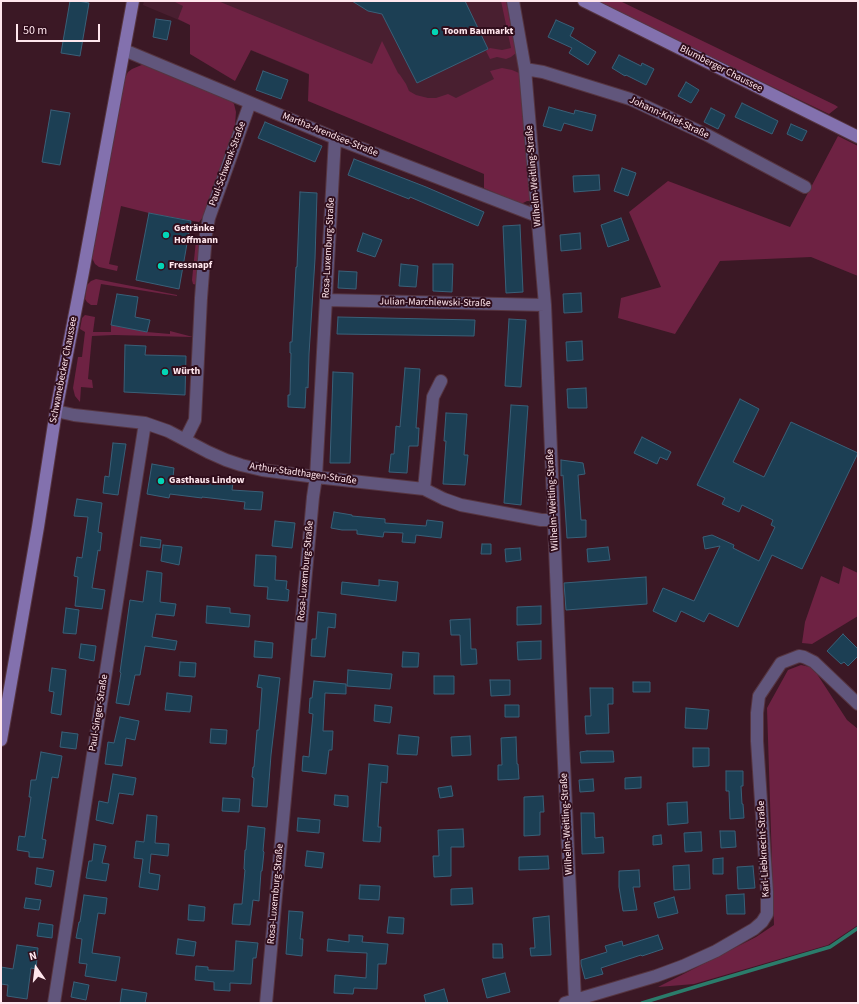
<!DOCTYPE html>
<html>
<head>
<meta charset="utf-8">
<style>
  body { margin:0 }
  #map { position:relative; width:859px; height:1004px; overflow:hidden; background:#3b1825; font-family:"Source Sans 3",sans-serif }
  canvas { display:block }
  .frame { position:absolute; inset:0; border:2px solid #ffe6ed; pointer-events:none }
  .north { position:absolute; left:16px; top:948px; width:40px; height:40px; -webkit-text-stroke:3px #300e1c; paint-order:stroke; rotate:346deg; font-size:11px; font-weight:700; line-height:16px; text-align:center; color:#ffe6ed }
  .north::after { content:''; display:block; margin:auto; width:14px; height:18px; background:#ffe6ed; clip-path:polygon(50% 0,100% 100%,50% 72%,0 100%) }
  .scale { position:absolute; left:16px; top:24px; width:84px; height:18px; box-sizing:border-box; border:2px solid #ffe6ed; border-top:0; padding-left:5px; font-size:12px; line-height:14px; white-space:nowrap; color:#ffe6ed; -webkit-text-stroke:3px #300e1c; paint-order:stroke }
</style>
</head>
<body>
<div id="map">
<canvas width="859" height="1004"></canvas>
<div class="frame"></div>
<div class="north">N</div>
<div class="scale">50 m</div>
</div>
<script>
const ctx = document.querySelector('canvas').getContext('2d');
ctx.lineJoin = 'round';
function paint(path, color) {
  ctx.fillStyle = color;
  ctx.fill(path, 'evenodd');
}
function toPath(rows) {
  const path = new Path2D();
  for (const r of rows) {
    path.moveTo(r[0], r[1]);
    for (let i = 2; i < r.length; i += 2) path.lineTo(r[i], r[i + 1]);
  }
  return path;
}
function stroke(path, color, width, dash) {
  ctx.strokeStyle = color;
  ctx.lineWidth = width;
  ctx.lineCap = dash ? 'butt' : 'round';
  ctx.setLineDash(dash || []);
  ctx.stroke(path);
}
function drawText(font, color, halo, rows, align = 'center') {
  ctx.font = font + ' "Source Sans 3",sans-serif';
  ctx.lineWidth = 4;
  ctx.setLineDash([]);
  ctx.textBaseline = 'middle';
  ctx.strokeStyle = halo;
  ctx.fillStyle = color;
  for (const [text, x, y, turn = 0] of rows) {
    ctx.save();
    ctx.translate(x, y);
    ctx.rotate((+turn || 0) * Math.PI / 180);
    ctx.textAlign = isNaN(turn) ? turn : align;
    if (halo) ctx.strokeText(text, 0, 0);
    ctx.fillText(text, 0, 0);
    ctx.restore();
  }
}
const built = toPath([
  [144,1,506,1,516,53,524,78,486,149,143,5]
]);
const green = toPath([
  [173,1,218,1,372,64,382,41,398,73,400,75,406,84,409,91,416,95,428,98,436,98,448,94,456,98,494,79,490,71,502,68,512,70,519,73,524,78,531,201,527,201,521,204,484,188,484,174,308,101,309,74,251,50,235,81,190,54,190,25,178,19,183,6],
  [501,1,506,1,516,53,511,57,506,59,497,57,490,59,486,51,490,48,502,50,511,48],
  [597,1,620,1,835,105,838,107,829,114,637,22],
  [144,64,230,99,234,104,236,112,235,125,204,216,199,222,149,213,121,206,109,264,118,266,117,271,99,267,95,264,92,258,125,78,128,72,132,69],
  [838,136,858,146,858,276,811,257,720,261,675,334,618,318,621,298,661,287,629,212,668,181,790,227],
  [196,240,200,240,197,285,193,284,192,280],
  [96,279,177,295,177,296,101,284,97,305,91,305,87,302,85,299,87,285,91,281],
  [85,315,95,317,93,332,111,332,111,325,147,332,170,334,170,331,193,337,114,335,92,336,88,379,92,380,93,388,81,387,80,402,75,396,73,388,78,357,82,357,85,332,80,329,82,318],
  [843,566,858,573,858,616,812,644,802,643,805,622,821,576,839,584],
  [801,665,810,667,817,674,847,720,858,729,858,925,828,945,694,984,658,987,756,937,774,925,767,708,788,670]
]);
const stream = toPath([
  [642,1003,708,983,830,947,858,928]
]);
const building = toPath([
  [70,1,78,1,89,3,80,56,61,53,70,1],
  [352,1,465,1,488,49,417,83,382,14,368,11,352,1],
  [156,19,171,21,167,40,153,37,156,19],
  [556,20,574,28,570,36,596,52,588,65,569,53,572,48,548,37,556,20],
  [619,55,641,66,642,63,654,69,646,85,626,75,625,76,612,68,619,55],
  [263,71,288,80,281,99,256,90,263,71],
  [686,82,699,90,691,103,678,96,686,82],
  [742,103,778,121,772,134,735,117,742,103],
  [549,107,574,114,575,110,596,115,592,131,564,123,561,131,543,126,549,107],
  [711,108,725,115,718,129,704,122,711,108],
  [51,110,70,113,60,165,42,162,51,110],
  [265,122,322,146,315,162,258,138,265,122],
  [791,124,807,131,802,141,787,134,791,124],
  [354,159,426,187,484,212,478,226,410,197,409,199,348,175,354,159],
  [622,168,636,173,628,196,614,191,622,168],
  [599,175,600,190,574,192,573,176,599,175],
  [300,192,317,193,315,259,309,354,308,388,306,387,305,408,288,407,288,395,290,395,291,353,290,353,290,342,292,342,296,267,297,267,300,192],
  [149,213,191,221,179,289,136,280,149,213],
  [621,218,629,240,608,247,601,225,621,218],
  [520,225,523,292,506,293,503,226,520,225],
  [363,233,382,240,375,257,357,251,363,233],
  [580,233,581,249,561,251,560,235,580,233],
  [401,264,418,266,416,287,399,286,401,264],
  [433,264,453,264,452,292,433,291,433,264],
  [339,271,357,272,356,289,338,288,339,271],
  [581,293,582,312,564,313,563,294,581,293],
  [117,294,138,297,135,317,150,320,147,332,111,325,117,294],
  [338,317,475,320,474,336,337,334,338,317],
  [509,319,526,320,521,387,505,386,509,319],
  [582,341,583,360,567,361,566,342,582,341],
  [125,345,146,346,145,355,186,356,185,395,124,392,125,345],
  [405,368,420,369,416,428,419,428,418,446,409,446,407,473,389,472,391,454,394,454,396,426,400,427,405,368],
  [333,372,353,373,350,463,330,463,333,372],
  [586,388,587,408,568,408,567,389,586,388],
  [740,399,759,409,733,462,764,477,791,422,858,453,802,569,772,555,738,627,709,613,704,622,681,611,676,622,653,611,663,588,694,601,720,546,705,549,703,537,712,535,734,545,733,548,759,561,775,527,771,525,773,520,742,505,739,512,722,504,725,498,697,485,740,399],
  [511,405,528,406,521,505,504,503,511,405],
  [446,413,467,414,464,455,468,455,465,485,443,484,446,441,444,441,446,413],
  [642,437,671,452,667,460,660,457,657,464,634,453,642,437],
  [113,443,126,444,118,495,103,493,105,476,109,477,113,443],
  [561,460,583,463,585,474,578,475,581,520,586,520,586,537,567,538,563,475,561,476,561,460],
  [152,464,174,468,173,477,212,482,213,479,233,482,232,490,263,492,261,510,244,509,245,502,202,497,202,498,170,494,169,498,147,494,152,464],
  [77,499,102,503,98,532,102,533,100,551,98,550,92,588,105,590,102,609,75,606,78,577,74,576,77,557,82,558,88,517,74,516,77,499],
  [334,512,352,515,352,516,385,519,385,523,426,526,427,520,443,522,441,538,416,535,415,543,402,542,403,533,384,532,383,537,357,534,357,530,342,530,331,528,334,512],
  [275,521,295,523,292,548,272,546,275,521],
  [141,537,161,540,160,548,140,546,141,537],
  [482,544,491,544,491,554,481,554,482,544],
  [163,545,182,547,179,565,161,561,163,545],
  [608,547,610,560,588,562,587,549,608,547],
  [520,548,521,560,506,562,505,549,520,548],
  [256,555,276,556,275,580,287,581,286,589,289,590,288,601,267,599,268,587,254,586,256,555],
  [147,571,162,573,160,602,176,604,174,616,156,614,152,637,177,641,175,650,145,646,140,675,135,675,129,705,116,703,121,673,120,672,130,600,143,602,147,571],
  [646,577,647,604,566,610,564,583,646,577],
  [379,580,398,582,396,601,341,594,342,582,379,586,379,580],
  [207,606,230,608,230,613,250,615,249,627,206,623,207,606],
  [541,606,541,624,517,625,517,607,541,606],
  [66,608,79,610,76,634,63,633,66,608],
  [318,612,336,614,335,628,328,627,325,657,311,656,312,639,316,639,318,612],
  [470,619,471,649,476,649,477,664,461,665,460,635,451,635,450,620,470,619],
  [843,634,858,649,858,656,848,666,844,662,841,664,827,651,843,634],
  [255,641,273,643,272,658,254,657,255,641],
  [541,641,541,659,518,660,517,642,541,641],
  [81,644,96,646,94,661,79,658,81,644],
  [403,652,419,653,418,667,402,667,403,652],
  [180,662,196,663,195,677,179,676,180,662],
  [52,668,66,670,61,715,51,713,54,692,49,691,52,668],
  [348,670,392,674,390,689,347,686,348,670],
  [259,675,280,678,271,755,267,807,252,806,254,778,252,777,253,767,254,767,257,730,259,730,262,688,257,687,259,675],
  [434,676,454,676,454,694,434,694,434,676],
  [490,680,510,680,510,695,491,696,490,680],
  [314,681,346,684,346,694,325,693,323,731,333,731,332,750,329,750,326,774,302,771,303,756,309,757,313,714,309,713,310,698,312,698,314,681],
  [633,682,650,682,650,692,633,692,633,682],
  [590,688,613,688,613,704,608,704,609,733,586,734,585,716,591,716,590,688],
  [167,693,192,696,190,712,165,710,167,693],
  [375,705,392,707,390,723,374,721,375,705],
  [505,705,519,705,519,717,505,717,505,705],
  [686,708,709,710,707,729,685,728,686,708],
  [120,717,139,721,135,740,126,738,122,766,105,764,108,742,114,743,120,717],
  [211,729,227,730,226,744,210,743,211,729],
  [62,732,78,734,76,749,60,747,62,732],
  [399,735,419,737,417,755,397,754,399,735],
  [470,736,471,755,452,756,451,737,470,736],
  [516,737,517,764,518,764,519,779,498,780,498,765,502,765,501,738,516,737],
  [693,748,709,748,709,766,693,767,693,748],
  [587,751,613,751,614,762,581,763,580,752,587,751],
  [41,752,62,756,58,778,52,777,42,839,46,840,43,858,29,857,29,852,17,850,19,836,25,837,31,797,29,797,31,780,36,780,41,752],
  [369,764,388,766,387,783,381,782,378,827,381,827,380,842,363,841,369,764],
  [726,771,743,771,743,786,741,786,742,804,743,804,744,818,730,819,729,791,726,791,726,771],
  [113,774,136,778,133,795,119,793,113,824,96,820,99,801,108,803,113,774],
  [641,777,641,788,625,789,625,778,641,777],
  [593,779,594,791,580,792,579,780,593,779],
  [451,786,453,796,440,798,438,788,451,786],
  [335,795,348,796,348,807,334,805,335,795],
  [543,796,544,812,540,812,540,835,524,836,524,797,543,796],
  [223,798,240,799,239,812,222,811,223,798],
  [687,802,688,823,668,825,667,803,687,802],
  [581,813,594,813,595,838,603,837,604,853,582,854,581,813],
  [147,815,157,816,155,843,169,844,168,856,151,854,149,873,160,875,158,890,139,887,143,859,134,858,136,841,144,842,147,815],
  [298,818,320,820,319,833,297,831,298,818],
  [248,826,265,828,263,851,264,852,262,871,261,871,259,901,253,900,250,925,232,924,234,904,242,904,245,870,244,869,245,850,246,850,248,826],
  [463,829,464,847,451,847,451,876,434,877,433,856,439,856,438,830,463,829],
  [720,831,735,831,736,847,721,848,720,831],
  [701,832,702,851,685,852,684,833,701,832],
  [661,835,662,844,653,845,653,836,661,835],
  [94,844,106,846,102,863,109,864,106,881,86,878,89,861,92,861,94,844],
  [307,851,324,853,322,868,305,866,307,851],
  [548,856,549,869,519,870,519,857,548,856],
  [723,858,723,874,713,874,713,859,723,858],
  [689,865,690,889,674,890,673,866,689,865],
  [753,866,755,888,738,889,737,867,753,866],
  [37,868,54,871,51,887,35,884,37,868],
  [639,870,640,887,633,887,637,910,623,911,619,887,619,871,639,870],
  [360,885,380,886,379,900,359,899,360,885],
  [472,888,473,904,451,905,451,889,472,888],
  [744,894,745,914,727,914,726,895,744,894],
  [84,895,107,898,105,914,98,913,92,953,120,957,116,981,85,976,87,964,79,963,82,939,76,938,79,922,80,922,84,895],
  [674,897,678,913,658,918,654,903,674,897],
  [26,898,41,900,39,910,24,908,26,898],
  [189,905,205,907,204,921,188,920,189,905],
  [289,911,303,912,300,939,303,939,302,956,286,954,289,911],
  [549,916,551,955,531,956,530,948,535,948,533,918,549,916],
  [389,917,404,918,403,934,387,933,389,917],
  [39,923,53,925,52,938,37,936,39,923],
  [349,935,363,936,362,942,388,944,386,964,378,964,377,989,354,988,353,994,334,993,335,975,366,978,367,953,327,951,328,939,349,942,349,935],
  [658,935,663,949,642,956,641,955,601,968,603,974,585,979,581,964,581,960,607,952,605,946,622,941,623,946,658,935],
  [178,939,196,942,194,956,176,954,178,939],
  [236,941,258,943,256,958,253,958,251,984,230,983,230,991,214,990,214,982,195,980,196,966,208,967,208,970,234,971,236,941],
  [493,944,502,944,503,958,493,958,493,944],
  [17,945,38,948,36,969,31,968,27,999,7,996,8,985,1,984,1,967,13,969,17,945],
  [505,973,510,992,487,998,482,979,505,973],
  [74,982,89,985,86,1000,71,997,74,982],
  [122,989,147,993,145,1003,120,1003,122,989],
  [444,989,448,1003,426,1003,424,995,444,989]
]);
const street = toPath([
  [513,1,525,69,545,305,563,742,575,1000],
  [124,50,335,138,537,216],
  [525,69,543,72,630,99,707,135,805,187],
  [326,300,545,305],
  [56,411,74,415,145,423,168,431,208,452,226,460,241,465,262,470,316,477,424,489,444,499,461,505,541,520,554,520],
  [185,440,195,420,201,298,206,234,209,218,250,103],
  [424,489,433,397,441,381],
  [54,1003,145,423],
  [266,1003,313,497,316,477,335,138],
  [565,1003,656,976,683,966,716,951,754,929,762,922,767,914,767,892,757,741,757,713,759,696,781,663,799,656,804,657,814,662,858,704]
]);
const secondary = toPath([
  [584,1,858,137],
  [1,740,38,527,56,411,83,272,133,1]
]);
const markers = [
  [435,32,4,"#03d5b6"],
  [166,235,4,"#03d5b6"],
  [161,266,4,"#03d5b6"],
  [165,372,4,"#03d5b6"],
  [161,481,4,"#03d5b6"]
];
const poiNames = [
  ["Toom Baumarkt",443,32],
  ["Getränke",174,229],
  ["Hoffmann",174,241],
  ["Fressnapf",169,266],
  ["Würth",173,372],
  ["Gasthaus Lindow",169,481]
];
const streetNames = [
  ["Blumberger Chaussee",721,69,27],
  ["Johann-Knief-Straße",669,118,25],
  ["Martha-Arendsee-Straße",330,135,22],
  ["Paul-Schwenk-Straße",228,164,-70],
  ["Wilhelm-Weitling-Straße",534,176,-95],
  ["Rosa-Luxemburg-Straße",329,248,-87],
  ["Julian-Marchlewski-Straße",435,303,1],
  ["Schwanebecker Chaussee",64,370,-79],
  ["Arthur-Stadthagen-Straße",303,474,8],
  ["Wilhelm-Weitling-Straße",553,500,-93],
  ["Rosa-Luxemburg-Straße",306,571,-85],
  ["Paul-Singer-Straße",99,713,-81],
  ["Wilhelm-Weitling-Straße",567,824,-93],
  ["Karl-Liebknecht-Straße",764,849,-93],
  ["Rosa-Luxemburg-Straße",276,894,-85]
];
paint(built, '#491f30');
paint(green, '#6e2243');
stroke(stream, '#2b7c6b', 3.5);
paint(building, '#1c3f54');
stroke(building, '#3a6078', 1);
stroke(street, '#563541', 14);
stroke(secondary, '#563541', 14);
stroke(street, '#61567c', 12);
stroke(secondary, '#8371ae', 12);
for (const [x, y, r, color] of markers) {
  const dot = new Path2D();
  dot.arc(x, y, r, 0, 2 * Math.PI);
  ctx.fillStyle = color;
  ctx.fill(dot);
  stroke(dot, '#300e1c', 1.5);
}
drawText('bold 10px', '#ffe6ed', '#300e1c', poiNames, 'left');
drawText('10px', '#ffe6ed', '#300e1c', streetNames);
</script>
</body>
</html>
